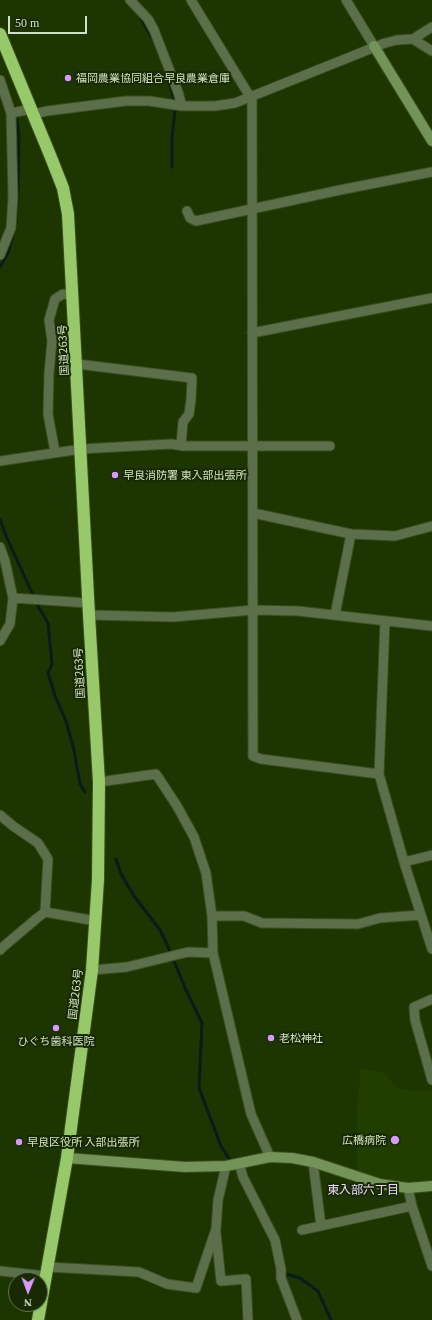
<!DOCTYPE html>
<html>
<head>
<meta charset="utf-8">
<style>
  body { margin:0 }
  #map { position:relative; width:432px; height:1320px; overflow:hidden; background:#1d3500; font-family:Georgia,serif }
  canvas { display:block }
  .north { position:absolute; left:8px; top:1272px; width:40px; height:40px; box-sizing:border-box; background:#172a03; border:1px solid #617350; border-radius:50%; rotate:181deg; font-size:11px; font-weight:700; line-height:16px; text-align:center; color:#d0e0c4 }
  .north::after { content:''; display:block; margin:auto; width:14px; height:18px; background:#d69bfa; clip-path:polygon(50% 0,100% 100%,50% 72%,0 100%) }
  .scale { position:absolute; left:8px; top:16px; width:79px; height:18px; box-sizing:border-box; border:2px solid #d0e0c4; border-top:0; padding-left:5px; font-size:12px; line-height:14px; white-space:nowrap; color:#d0e0c4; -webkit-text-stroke:3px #172a03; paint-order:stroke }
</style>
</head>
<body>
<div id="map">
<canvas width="432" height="1320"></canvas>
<div class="north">N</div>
<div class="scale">50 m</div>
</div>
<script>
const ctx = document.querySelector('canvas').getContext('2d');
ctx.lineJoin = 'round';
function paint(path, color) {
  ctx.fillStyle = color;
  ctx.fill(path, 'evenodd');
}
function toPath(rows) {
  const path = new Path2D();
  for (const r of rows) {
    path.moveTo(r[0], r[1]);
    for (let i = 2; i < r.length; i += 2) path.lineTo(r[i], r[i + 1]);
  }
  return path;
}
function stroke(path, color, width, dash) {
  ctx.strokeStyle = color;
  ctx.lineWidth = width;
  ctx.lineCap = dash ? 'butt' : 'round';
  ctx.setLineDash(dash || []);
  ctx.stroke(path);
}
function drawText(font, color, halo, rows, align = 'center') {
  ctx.font = font + ' Georgia,"Noto Sans JP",serif';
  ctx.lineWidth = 4;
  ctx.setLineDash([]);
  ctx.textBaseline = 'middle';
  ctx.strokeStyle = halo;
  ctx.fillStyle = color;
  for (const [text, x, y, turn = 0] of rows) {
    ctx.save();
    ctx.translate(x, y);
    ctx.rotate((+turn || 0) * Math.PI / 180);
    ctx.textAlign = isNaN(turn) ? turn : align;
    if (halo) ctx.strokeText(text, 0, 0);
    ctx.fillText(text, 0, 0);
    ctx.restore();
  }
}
const built = toPath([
  [361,1068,384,1073,399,1089,432,1091,432,1180,416,1183,402,1182,357,1172,357,1107]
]);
const stream = toPath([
  [140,16,155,43],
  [167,74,174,99],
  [172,167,172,138,175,111],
  [15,229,18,193,19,136,15,107],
  [0,267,8,253,13,234],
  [0,519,6,536,38,606,48,623,52,664,48,673,55,696,66,721,74,750,80,784,85,792],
  [116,859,121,874,134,896,160,930,166,942,186,990,202,1023,199,1088,221,1146,231,1162],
  [282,1273,300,1278,318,1291,331,1320]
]);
const street = toPath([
  [130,0,148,19,154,30,178,92,182,106],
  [191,0,252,100,253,756,261,759,379,774],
  [346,0,374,46],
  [413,39,432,27],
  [0,80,11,113,13,197,11,228,0,255],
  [11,113,32,109],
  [34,114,47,111,126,101,149,101,182,106,215,106,235,103,385,43,397,40,413,39,432,51],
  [187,211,190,218,196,221,340,190,432,172],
  [252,333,432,298],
  [77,364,192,378,191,400,189,414,183,422,181,445],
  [55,452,48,414,49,373,52,341,49,320,55,299,63,294,73,295],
  [0,461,81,449,171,444,183,446,330,446],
  [253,513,351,534,335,615],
  [351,534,395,536,432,526],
  [0,547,5,561,13,598,10,624,0,641],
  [13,598,88,603],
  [89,615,173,617,253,610,298,611,432,626],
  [385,621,379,774,404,862,432,949],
  [99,782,156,774,177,806,194,837,206,873,212,916],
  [0,815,13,826,38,843,48,859,45,912,36,919,3,947,0,950],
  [404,862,432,855],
  [45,912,96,921],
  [213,953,251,1114,270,1157],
  [92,970,127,967,188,952,213,953,212,916,244,916,262,923,358,924,380,918,421,915],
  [432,999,414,1007,415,1020,432,1080],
  [313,1162,321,1226],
  [239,1163,243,1177,275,1240,281,1269,281,1278,297,1320],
  [408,1188,412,1206,432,1266],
  [302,1230,412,1206],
  [216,1233,221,1281,246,1279,248,1320],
  [48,1267,139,1272,167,1284,196,1288,216,1229,218,1200,226,1166],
  [0,1271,46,1276]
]);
const secondary = toPath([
  [374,46,432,141],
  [67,1158,185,1167,226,1166,270,1157,292,1158,313,1162,380,1184,408,1188,432,1186]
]);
const highway = toPath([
  [0,34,50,155,63,188,68,214,89,615,99,782,98,880,92,970,67,1158,38,1320]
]);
const markers = [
  [68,78,4,"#d69bfa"],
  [115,475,4,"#d69bfa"],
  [56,1028,4,"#d69bfa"],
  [271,1038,4,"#d69bfa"],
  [395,1140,5,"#d69bfa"],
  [19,1142,4,"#d69bfa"]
];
const poiNames = [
  ["福岡農業協同組合早良農業倉庫",76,78],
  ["早良消防署 東入部出張所",123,475],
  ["老松神社",279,1038],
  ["ひぐち歯科医院",56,1041,"center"],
  ["広橋病院",386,1140,"right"],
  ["早良区役所 入部出張所",27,1142]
];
const streetNames = [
  ["国道263号",63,350,-93],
  ["国道263号",79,673,-93],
  ["国道263号",75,994,-83]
];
const neighbourhoodNames = [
  ["東入部六丁目",363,1189]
];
paint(built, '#223d00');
stroke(stream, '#071c1b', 3);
stroke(street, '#3a501f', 11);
stroke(secondary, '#3a501f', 12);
stroke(highway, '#3a501f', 14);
stroke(street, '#5a6f4a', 9);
stroke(secondary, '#739358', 10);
stroke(highway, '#97c96a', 12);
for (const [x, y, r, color] of markers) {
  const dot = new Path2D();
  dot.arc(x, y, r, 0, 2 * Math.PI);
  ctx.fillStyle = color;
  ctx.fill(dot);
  stroke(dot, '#172a03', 1.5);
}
drawText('11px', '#d0e0c4', '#172a03', poiNames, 'left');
drawText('11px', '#d0e0c4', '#172a03', streetNames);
drawText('12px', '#edd5fe', '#172a03', neighbourhoodNames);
</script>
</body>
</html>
